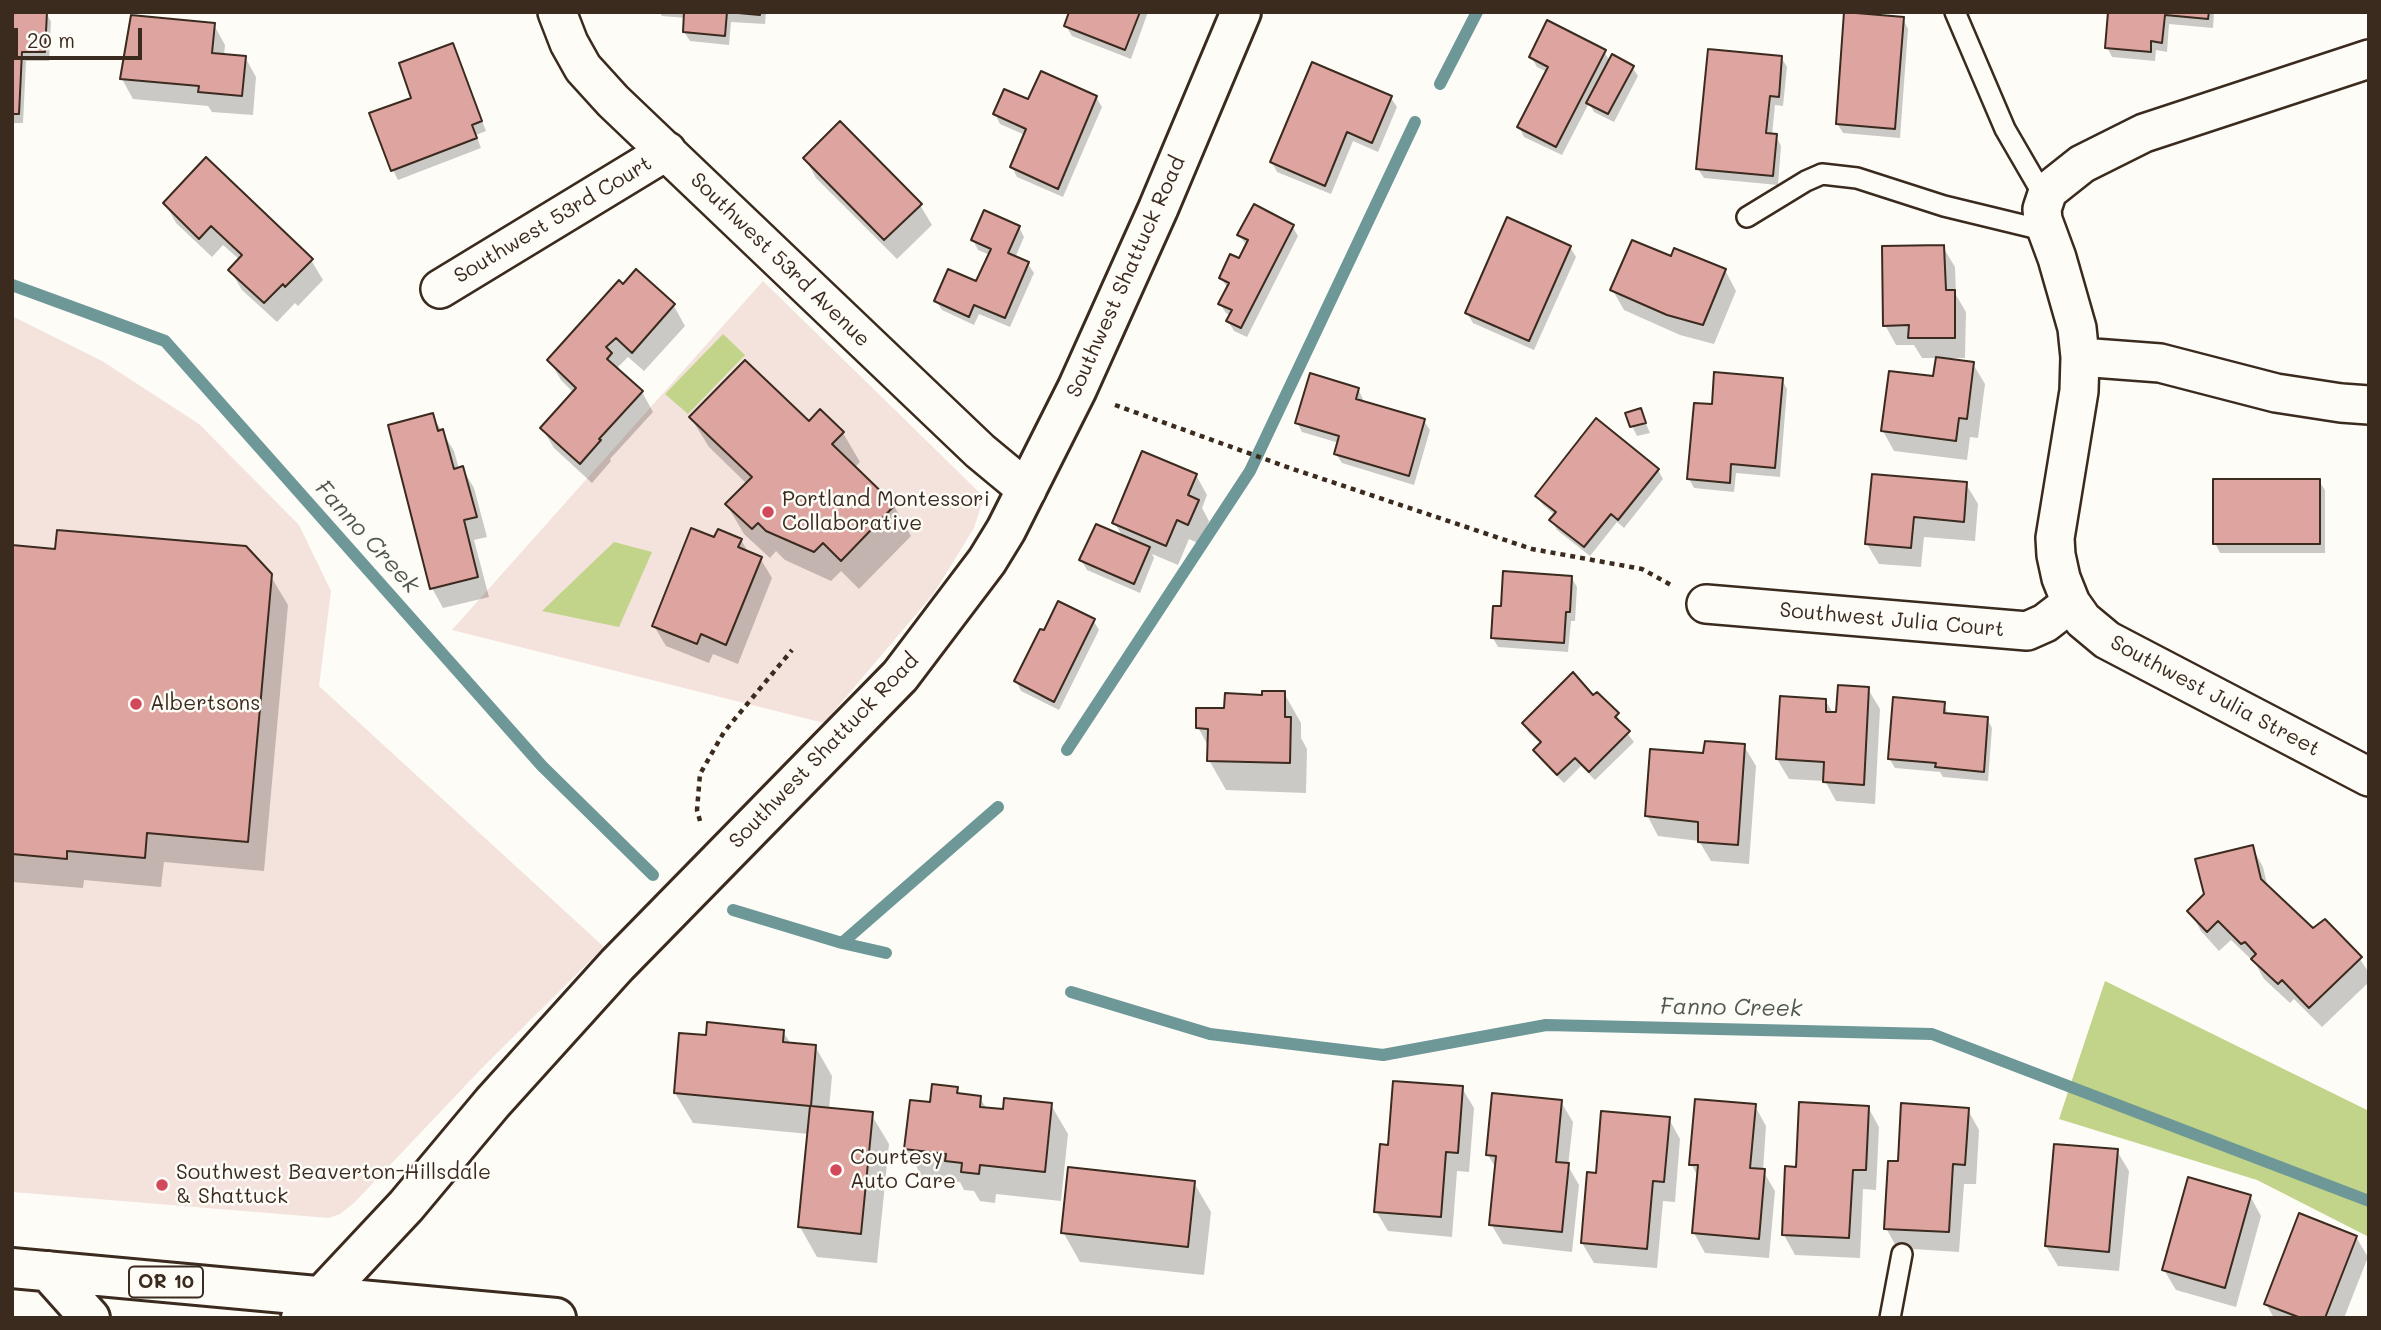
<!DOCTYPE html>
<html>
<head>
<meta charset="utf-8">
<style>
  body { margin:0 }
  #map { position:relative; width:2381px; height:1330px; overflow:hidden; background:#fdfcf7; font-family:Mali,sans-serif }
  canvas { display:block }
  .frame { position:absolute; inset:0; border:14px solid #3b2a1e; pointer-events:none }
  .scale { position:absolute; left:14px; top:28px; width:128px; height:32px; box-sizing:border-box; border:4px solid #3b2a1e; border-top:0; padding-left:9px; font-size:21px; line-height:24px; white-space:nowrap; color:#3b2a1e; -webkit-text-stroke:5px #fdfcf7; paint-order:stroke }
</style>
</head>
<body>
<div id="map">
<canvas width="2381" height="1330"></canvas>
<div class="frame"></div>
<div class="scale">20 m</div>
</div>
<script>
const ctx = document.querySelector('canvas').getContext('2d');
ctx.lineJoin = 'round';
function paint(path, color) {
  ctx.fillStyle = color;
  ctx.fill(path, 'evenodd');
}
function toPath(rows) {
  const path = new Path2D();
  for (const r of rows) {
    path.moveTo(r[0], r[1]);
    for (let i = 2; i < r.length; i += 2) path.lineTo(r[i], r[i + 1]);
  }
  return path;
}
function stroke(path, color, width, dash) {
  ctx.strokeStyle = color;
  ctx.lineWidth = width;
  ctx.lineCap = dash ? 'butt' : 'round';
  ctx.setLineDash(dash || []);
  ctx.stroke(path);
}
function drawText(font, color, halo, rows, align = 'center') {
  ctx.font = font + ' Mali,sans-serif';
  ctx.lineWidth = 5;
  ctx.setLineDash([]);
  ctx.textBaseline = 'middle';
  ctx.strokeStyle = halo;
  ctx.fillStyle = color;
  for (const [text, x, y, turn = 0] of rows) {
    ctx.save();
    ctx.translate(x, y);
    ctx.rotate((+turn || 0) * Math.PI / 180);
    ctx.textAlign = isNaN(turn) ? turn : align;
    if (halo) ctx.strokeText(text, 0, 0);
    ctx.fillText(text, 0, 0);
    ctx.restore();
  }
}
const built = toPath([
  [763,281,984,497,974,528,934,593,824,723,452,630],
  [12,316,102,361,199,424,299,525,331,591,319,686,604,947,481,1069,354,1203,340,1214,329,1218,12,1192]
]);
const green = toPath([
  [723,334,745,355,688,414,665,394],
  [614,542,652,552,619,627,542,611],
  [2105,981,2369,1111,2369,1237,2257,1180,2059,1119]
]);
const shadow = toPath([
  [12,12,46,12,51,22,49,61,26,61,23,123,12,123],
  [659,12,766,12,765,24,731,22,729,45,690,41,684,32,686,18,662,16],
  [1071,12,1148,12,1131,59,1072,36,1066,26],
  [2110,12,2214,12,2213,28,2169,24,2167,52,2156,50,2155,61,2112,57,2107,47],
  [1903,19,1908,29,1900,138,1843,133,1837,123],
  [214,25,225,45,224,56,245,57,256,77,253,115,212,112,208,106,133,99,122,79],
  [452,45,486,131,476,135,481,148,398,180,393,170,413,99],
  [1604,52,1610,61,1632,67,1638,76,1614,122,1594,112,1589,103,1562,155,1524,137,1519,127,1547,72,1537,67,1531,57],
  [1781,57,1787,67,1783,106,1775,105,1772,135,1776,136,1781,146,1778,185,1704,178,1698,169],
  [1096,97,1102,107,1063,197,1017,177,1012,167,1025,135,1000,124,995,114,1029,102],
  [1391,98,1397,107,1378,152,1353,141,1331,194,1277,172,1272,162],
  [805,158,920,205,932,225,897,259,816,178],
  [165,203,311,260,323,280,298,306,295,303,277,322,242,290,230,270,240,260,223,245,212,257,176,223],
  [1292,226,1298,236,1247,337,1234,331,1228,321,1231,316,1226,313,1220,304,1228,289,1221,278,1240,261,1247,246,1239,235],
  [1019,227,1024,237,1015,258,1028,264,1034,273,1010,327,979,314,974,325,942,310,936,301,977,283,990,255,978,250,973,240],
  [1570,247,1576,257,1534,350,1473,323,1467,313],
  [1943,247,1955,267,1956,295,1966,312,1965,358,1947,358,1947,360,1973,364,1985,384,1978,438,1970,437,1967,460,1894,451,1883,431,1935,378,1937,358,1922,358,1914,345,1896,345,1885,325],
  [1672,259,1725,270,1736,291,1714,344,1680,335,1624,310,1612,289],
  [636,271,674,306,685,326,644,371,628,357,618,367,623,375,642,392,653,412,610,459,611,461,592,483,554,448,542,428,574,393,561,380,549,360],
  [1782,380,1787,389,1780,477,1736,473,1734,492,1694,488,1689,479,1713,405],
  [1358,389,1363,399,1362,403,1424,421,1430,430,1414,485,1342,463,1336,454,1339,443,1302,432,1297,422],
  [1640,410,1650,433,1637,436,1632,426],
  [432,415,454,451,459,469,462,468,474,488,487,537,474,540,489,597,443,608,432,588],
  [691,418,809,423,843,433,860,462,854,468,894,506,911,536,859,589,841,571,831,581,785,560,776,551,770,558,744,534,727,505,747,484,709,447],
  [1658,470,1663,479,1624,528,1617,522,1590,556,1557,530,1551,520,1555,515,1543,505,1537,496],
  [1196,475,1207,495,1202,508,1209,521,1200,544,1189,539,1178,565,1152,554,1154,558,1140,593,1087,570,1081,560,1123,537,1114,522],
  [2319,481,2325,490,2325,553,2220,553,2215,543],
  [1966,484,1978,504,1975,541,1924,537,1921,567,1879,564,1867,544],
  [715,540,741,540,749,553,760,558,772,578,738,664,713,654,709,663,666,646,654,626],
  [12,547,270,575,288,605,264,871,164,862,161,887,84,880,83,888,12,882],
  [1571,577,1577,587,1575,621,1571,621,1568,652,1498,647,1493,638,1503,607],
  [1093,620,1099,630,1059,710,1021,691,1016,681],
  [1868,689,1880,709,1875,804,1836,801,1825,781,1789,779,1777,759,1825,700,1833,713,1838,714],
  [1284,693,1301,723,1301,738,1307,749,1306,793,1226,790,1209,760,1209,748,1198,727,1263,697],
  [1593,697,1617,714,1621,725,1634,742,1595,780,1581,766,1564,783,1541,760,1536,750,1541,744,1529,733,1524,724],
  [1944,704,1949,716,1987,719,1992,728,1988,781,1943,777,1940,772,1895,768,1889,758],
  [1744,746,1756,766,1749,864,1711,861,1699,841,1658,836,1647,815,1705,755],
  [2252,847,2263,867,2268,889,2313,931,2360,959,2369,973,2369,982,2322,1027,2294,999,2290,1003,2264,979,2255,963,2231,940,2219,951,2201,931,2190,911],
  [783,1032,791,1044,815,1046,832,1076,829,1110,871,1114,889,1144,877,1263,817,1257,800,1227,809,1134,693,1123,675,1093,708,1037],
  [1462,1088,1474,1108,1469,1172,1457,1171,1452,1237,1388,1231,1376,1211,1390,1146],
  [957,1089,961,1096,980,1098,987,1109,1004,1111,1051,1105,1068,1134,1061,1201,996,1194,995,1203,980,1201,974,1191,964,1190,960,1182,923,1178,906,1149,931,1104],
  [1561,1102,1573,1122,1568,1166,1579,1185,1572,1252,1503,1244,1491,1224,1497,1170,1488,1155],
  [1755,1106,1766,1126,1763,1171,1775,1191,1769,1258,1705,1253,1694,1233,1699,1178,1691,1164],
  [1868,1107,1879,1127,1876,1190,1863,1189,1860,1258,1795,1255,1784,1235,1798,1169],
  [1968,1110,1979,1130,1976,1184,1964,1184,1959,1252,1897,1248,1886,1228,1900,1163],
  [1669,1119,1680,1139,1675,1202,1663,1201,1657,1268,1594,1263,1582,1243,1597,1175],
  [2117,1151,2129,1171,2119,1271,2058,1266,2046,1246],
  [1194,1183,1211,1212,1204,1275,1080,1262,1063,1232],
  [2250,1196,2261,1216,2236,1307,2176,1290,2164,1270],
  [2356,1237,2368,1257,2344,1318,2274,1318,2266,1304]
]);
const stream = toPath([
  [1440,84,1477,12],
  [12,285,165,341,542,766,653,875],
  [1067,750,1250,471,1415,122],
  [733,910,842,943,886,953],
  [842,943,998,807],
  [1071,992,1210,1034,1383,1055,1546,1025,1932,1034,2369,1201]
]);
const building = toPath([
  [12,12,47,12,45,52,22,52,19,114,12,114,12,12],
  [684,12,760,12,760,15,727,12,725,36,683,32,684,12],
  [1069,12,1140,12,1125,50,1064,26,1069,12],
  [1844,12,1904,17,1895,129,1836,124,1844,12],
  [2108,12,2209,12,2208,19,2165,15,2162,43,2151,41,2151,52,2105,48,2108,12],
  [131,15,215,23,212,53,246,56,242,96,198,92,199,86,120,79,131,15],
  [1547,20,1606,50,1556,147,1517,127,1548,67,1529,57,1547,20],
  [453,43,482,121,472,125,477,138,391,171,369,113,411,98,399,63,453,43],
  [1708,49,1782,56,1779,97,1770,96,1766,133,1777,134,1773,176,1696,169,1708,49],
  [1612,54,1634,66,1608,114,1586,103,1612,54],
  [1312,62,1392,96,1372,143,1347,132,1325,186,1270,162,1312,62],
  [1041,71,1097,96,1058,189,1010,167,1026,129,993,114,1004,89,1028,99,1041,71],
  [840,121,922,204,884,240,803,158,840,121],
  [206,157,313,259,285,287,283,284,264,303,228,270,242,255,211,226,199,239,163,203,206,157],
  [1254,204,1294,225,1241,328,1226,321,1232,310,1218,304,1229,283,1219,278,1230,254,1239,258,1248,240,1237,235,1254,204],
  [984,210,1020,226,1008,253,1029,262,1005,318,974,305,969,317,934,301,948,269,976,281,991,249,971,240,984,210],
  [1507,217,1571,246,1529,341,1465,313,1507,217],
  [1632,240,1671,256,1674,248,1726,269,1703,325,1667,315,1610,290,1632,240],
  [1944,245,1946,290,1955,290,1955,338,1908,338,1909,325,1883,326,1882,246,1944,245],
  [636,269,675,304,632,353,616,338,606,347,612,353,607,359,643,391,599,439,601,440,580,464,540,428,576,388,547,360,619,280,623,284,636,269],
  [1936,357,1974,362,1967,419,1959,418,1956,441,1881,431,1889,371,1933,376,1936,357],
  [745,360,809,421,820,409,844,432,832,444,895,505,841,561,823,543,814,552,766,531,758,523,752,529,725,504,752,477,689,417,745,360],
  [1714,372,1783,378,1775,468,1731,464,1730,483,1687,479,1694,403,1712,404,1714,372],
  [1310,373,1359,388,1356,399,1425,419,1409,476,1334,454,1339,436,1295,423,1310,373],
  [1641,408,1646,423,1630,427,1625,413,1641,408],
  [433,413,438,431,443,429,454,469,463,466,477,517,464,520,478,577,430,589,388,425,433,413],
  [1596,418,1659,469,1618,520,1611,514,1584,547,1549,520,1556,512,1535,496,1596,418],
  [1142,451,1197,474,1188,495,1199,500,1188,525,1177,520,1166,546,1112,523,1142,451],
  [1872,474,1967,482,1964,522,1914,517,1911,548,1865,544,1872,474],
  [2213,479,2320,479,2320,544,2213,544,2213,479],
  [1096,524,1150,547,1134,584,1079,560,1096,524],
  [691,528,714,537,718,529,742,539,738,547,762,557,726,645,701,634,697,644,652,626,691,528],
  [57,530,246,546,272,574,248,842,147,833,145,858,67,851,67,859,12,854,12,545,55,549,57,530],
  [1503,571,1572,576,1570,612,1566,612,1564,643,1491,638,1493,606,1501,606,1503,571],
  [1058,601,1095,619,1054,702,1014,681,1040,629,1044,630,1058,601],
  [1573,672,1593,695,1597,692,1619,713,1615,717,1630,731,1589,772,1575,758,1557,775,1533,750,1541,742,1522,723,1573,672],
  [1838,685,1869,687,1864,785,1823,782,1824,762,1776,759,1780,696,1826,699,1826,712,1836,712,1838,685],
  [1262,691,1285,691,1285,717,1291,717,1290,763,1207,761,1208,729,1196,728,1196,708,1224,708,1225,693,1262,695,1262,691],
  [1893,697,1945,702,1944,713,1988,717,1984,772,1935,767,1936,763,1888,759,1893,697],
  [1705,741,1745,744,1738,845,1698,842,1698,822,1645,816,1650,749,1703,753,1705,741],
  [2253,845,2261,879,2313,928,2325,919,2362,957,2309,1008,2282,980,2278,984,2251,959,2256,954,2245,942,2241,944,2218,921,2207,932,2187,911,2204,894,2195,859,2253,845],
  [707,1022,784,1030,783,1042,816,1045,811,1106,873,1112,861,1234,798,1227,810,1106,674,1093,679,1033,706,1035,707,1022],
  [1393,1081,1463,1086,1458,1153,1446,1152,1441,1217,1374,1212,1380,1144,1388,1145,1393,1081],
  [932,1084,958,1087,957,1093,981,1096,980,1107,1003,1109,1004,1098,1052,1103,1045,1172,980,1165,979,1174,961,1172,962,1163,945,1161,946,1154,904,1149,910,1100,930,1102,932,1084],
  [1492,1093,1562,1100,1556,1162,1569,1163,1562,1232,1489,1225,1496,1156,1486,1155,1492,1093],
  [1695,1099,1756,1104,1750,1168,1765,1169,1759,1239,1692,1233,1698,1165,1689,1165,1695,1099],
  [1799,1102,1869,1106,1866,1170,1853,1170,1849,1238,1782,1235,1785,1166,1796,1167,1799,1102],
  [1901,1103,1969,1108,1965,1165,1953,1164,1949,1232,1884,1229,1888,1161,1898,1161,1901,1103],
  [1601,1111,1670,1117,1664,1182,1653,1181,1647,1249,1581,1243,1587,1172,1596,1173,1601,1111],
  [2054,1144,2118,1149,2109,1252,2045,1246,2054,1144],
  [1068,1167,1195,1181,1188,1247,1061,1233,1068,1167],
  [2188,1177,2251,1195,2225,1288,2162,1270,2188,1177],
  [2299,1213,2357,1236,2325,1318,2301,1318,2264,1304,2299,1213]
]);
const path = toPath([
  [1115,405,1287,467,1532,549,1642,569,1671,585],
  [700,821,697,810,700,774,724,732,792,650]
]);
const lane = toPath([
  [1955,12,2005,129,2045,198],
  [1747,217,1806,181,1822,174,1857,178,1944,206,2047,231],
  [1890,1318,1902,1254]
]);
const street = toPath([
  [557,12,569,43,583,68,613,101,980,451,1027,490],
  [2369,59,2144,133,2082,164,2048,191,2042,209,2043,220,2057,258,2077,328,2080,357,2079,391,2055,538,2056,555,2061,578,2071,603,2083,620,2107,640,2369,777],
  [440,289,667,151],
  [2080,357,2160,363,2276,393,2341,403,2369,405],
  [1706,604,2027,631,2045,623,2071,603]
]);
const secondary = toPath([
  [301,1318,406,1206,493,1102,617,965,900,676,987,561,1006,530,1077,389,1158,209,1241,12]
]);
const primary = toPath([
  [12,1268,556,1318],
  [48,1271,90,1318]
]);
const markers = [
  [768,512,7,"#d1495b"],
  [136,704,7,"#d1495b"],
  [836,1170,7,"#d1495b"],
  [162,1185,7,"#d1495b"]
];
const shields = [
  [166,1282,74]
];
const shieldNames = [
  ["OR 10",166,1282]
];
const streetNames = [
  ["Southwest 53rd Court",553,220,-31],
  ["Southwest 53rd Avenue",780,260,44],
  ["Southwest Shattuck Road",1126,277,-66],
  ["Southwest Julia Court",1892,620,5],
  ["Southwest Julia Street",2215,696,28],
  ["Southwest Shattuck Road",824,751,-46]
];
const poiNames = [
  ["Portland Montessori",782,500],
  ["Collaborative",782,524],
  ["Albertsons",150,704],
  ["Courtesy",850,1158],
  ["Auto Care",850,1182],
  ["Southwest Beaverton-Hillsdale",176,1173],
  ["& Shattuck",176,1197]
];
const waterNames = [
  ["Fanno Creek",367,537,48],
  ["Fanno Creek",1731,1008,1]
];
paint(built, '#f4e2dd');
paint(green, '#c2d489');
paint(shadow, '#0003');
stroke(stream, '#6d9897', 12);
paint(building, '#dea4a0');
stroke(building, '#3b2a1e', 2);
stroke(lane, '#3b2a1e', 24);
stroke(street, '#3b2a1e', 42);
stroke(secondary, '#3b2a1e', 44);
stroke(primary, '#3b2a1e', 44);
stroke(path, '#3b2a1e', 4.5, [5, 5]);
stroke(lane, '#fdfcf7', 19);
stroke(street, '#fdfcf7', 37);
stroke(secondary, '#fdfcf7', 38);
stroke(primary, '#fdfcf7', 38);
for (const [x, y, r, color] of markers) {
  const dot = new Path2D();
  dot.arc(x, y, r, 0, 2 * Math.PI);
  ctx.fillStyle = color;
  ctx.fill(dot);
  stroke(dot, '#fdfcf7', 2.5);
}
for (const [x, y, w] of shields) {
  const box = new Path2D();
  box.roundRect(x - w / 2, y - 15.5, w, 31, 5);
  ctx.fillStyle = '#fdfcf7';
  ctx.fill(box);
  stroke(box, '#3b2a1e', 2);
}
drawText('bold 19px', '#3b2a1e', null, shieldNames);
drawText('21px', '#3b2a1e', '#fdfcf7', streetNames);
drawText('21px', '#3b2a1e', '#fdfcf7', poiNames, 'left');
drawText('italic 23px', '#505850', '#fdfcf7', waterNames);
</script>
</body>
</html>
